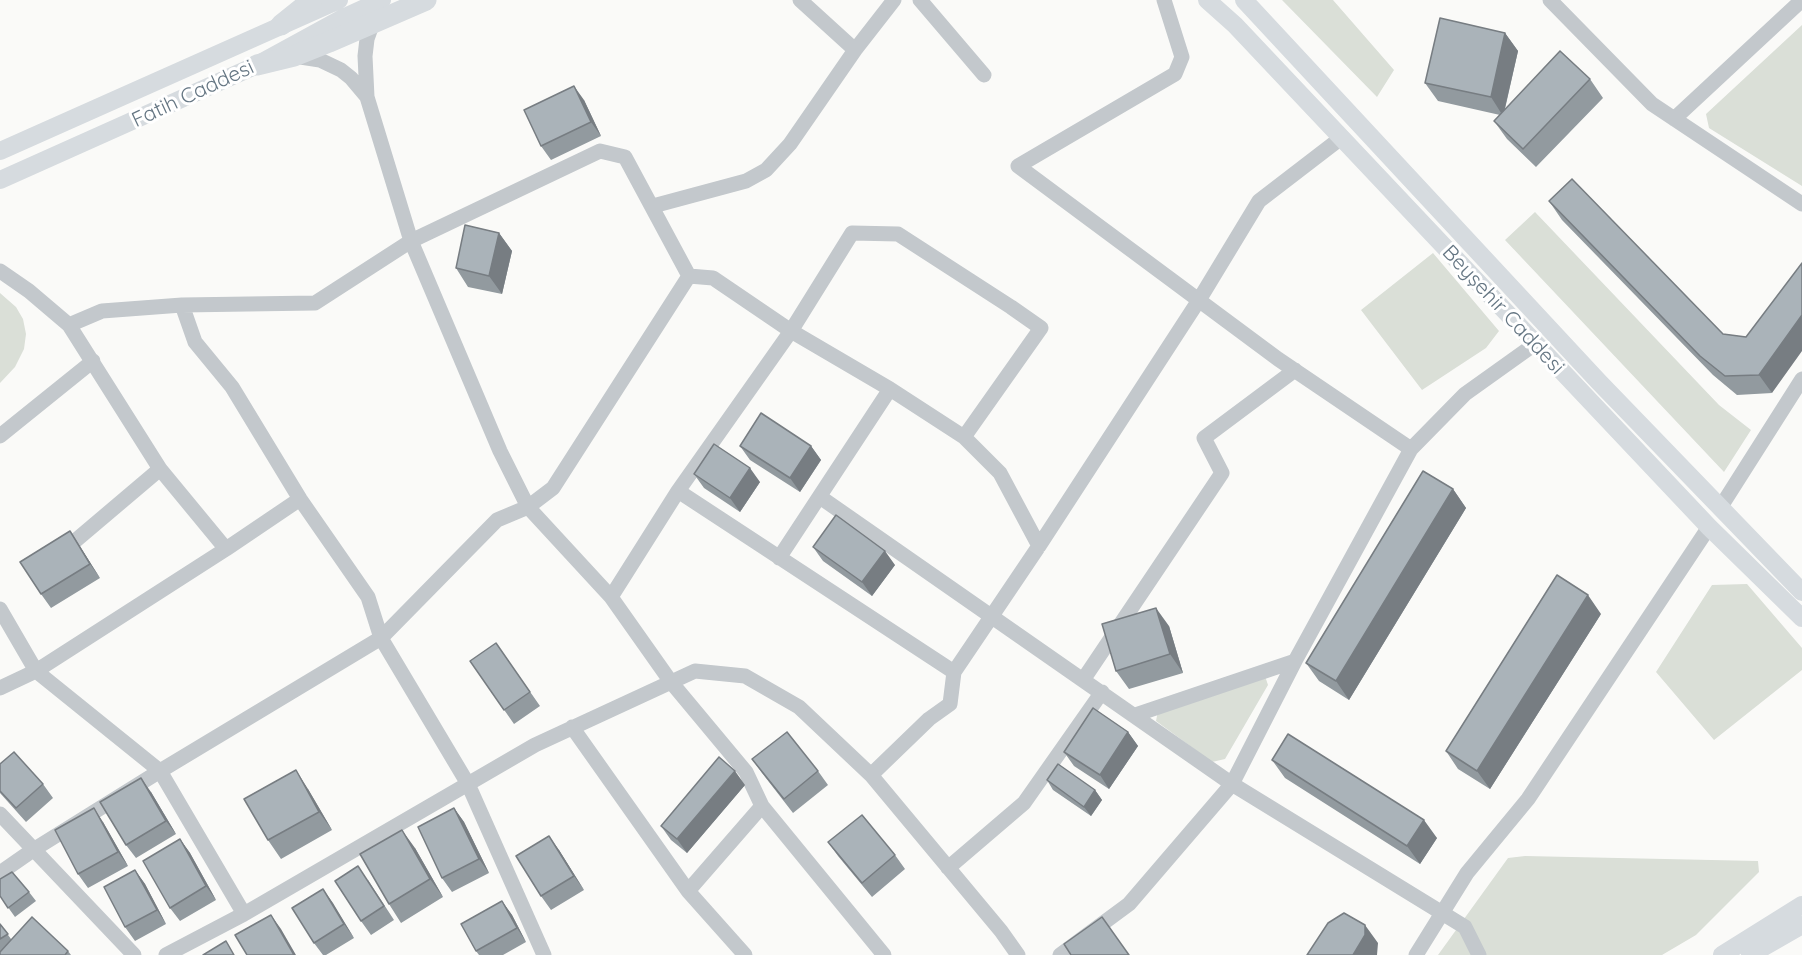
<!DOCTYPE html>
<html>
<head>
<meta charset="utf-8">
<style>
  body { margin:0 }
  canvas { display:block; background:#fafaf8 }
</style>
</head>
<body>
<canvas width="1802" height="955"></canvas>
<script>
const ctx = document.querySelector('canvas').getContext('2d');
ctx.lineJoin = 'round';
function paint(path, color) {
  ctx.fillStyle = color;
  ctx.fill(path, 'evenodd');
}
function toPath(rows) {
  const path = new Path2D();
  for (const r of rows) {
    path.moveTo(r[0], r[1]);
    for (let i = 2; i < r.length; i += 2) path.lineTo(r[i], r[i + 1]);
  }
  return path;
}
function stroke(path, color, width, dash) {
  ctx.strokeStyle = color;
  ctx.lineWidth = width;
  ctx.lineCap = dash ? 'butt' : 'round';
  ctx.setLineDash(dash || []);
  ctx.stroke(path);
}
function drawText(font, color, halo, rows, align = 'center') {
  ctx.font = font + ' Quicksand,sans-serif';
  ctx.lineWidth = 6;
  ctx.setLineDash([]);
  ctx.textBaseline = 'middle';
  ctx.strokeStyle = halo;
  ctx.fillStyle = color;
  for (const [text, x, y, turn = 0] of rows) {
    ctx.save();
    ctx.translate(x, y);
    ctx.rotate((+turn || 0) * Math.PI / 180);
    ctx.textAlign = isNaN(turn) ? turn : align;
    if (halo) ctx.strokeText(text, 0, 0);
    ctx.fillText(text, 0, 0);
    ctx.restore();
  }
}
const green = toPath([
  [1282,0,1333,0,1394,70,1377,97],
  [1802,25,1802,186,1709,128,1706,114],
  [1535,212,1719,405,1751,430,1724,472,1505,240],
  [1433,253,1499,331,1486,348,1422,390,1361,310],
  [0,293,16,307,23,319,26,334,24,349,15,367,0,383],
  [1747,584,1802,648,1802,670,1714,740,1656,672,1712,585],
  [1265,676,1268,685,1225,759,1212,762,1156,721,1158,711],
  [1525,856,1758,861,1759,872,1696,935,1662,955,1438,955,1508,858]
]);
const minor = toPath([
  [800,0,855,50],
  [920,0,984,75],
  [1164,0,1182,57,1175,74,1018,166,1278,359,1411,449],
  [1550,0,1652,104,1802,204],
  [372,25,367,39,365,56,367,97,411,241,500,451,528,507,611,597,671,682,746,772,762,806,688,891],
  [294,56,320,60,341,70,351,78,367,97],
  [1674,119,1802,0],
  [653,206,746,181,766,170,790,144,855,50,894,0],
  [0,271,29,291,69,325,102,311,182,305,315,303,411,241,600,151,625,157,689,276,553,488,528,507,497,520,381,638,160,771,33,850,0,873],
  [689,276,713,278,791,331,890,389,964,437,1000,473,1039,546],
  [182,305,195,342,232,387,300,499,368,597,381,638,468,784,544,955],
  [69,325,160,469,226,549],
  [0,436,93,361],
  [678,491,954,672],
  [820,497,1232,784,1465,927,1479,955],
  [1720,508,1802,379],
  [75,541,160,469],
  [779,558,890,389],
  [611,597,678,491,791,331,852,233,898,234,1011,307,1041,328,964,437],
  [0,609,36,671,160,771,244,914],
  [1083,680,1222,473,1204,438,1295,370],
  [0,688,36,671,226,549,300,499],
  [1135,715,1295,661,1411,449,1465,394,1535,344],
  [572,727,688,891,745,955],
  [871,775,929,719,950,704,954,672,1039,546,1199,300,1259,201,1341,138],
  [762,806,884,955],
  [0,814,134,955],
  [948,868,1024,803,1102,692],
  [166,955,244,914,535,745,695,671,745,676,799,707,871,775,1001,931,1018,955],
  [1060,955,1129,904,1232,784,1295,661],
  [1416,955,1467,873,1528,799,1709,527]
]);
const major = toPath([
  [1207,0,1235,25,1709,527,1802,618],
  [1244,0,1599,382,1802,592],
  [0,151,339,0],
  [0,180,257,65,343,18,382,0],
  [1722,955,1802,905],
  [1750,955,1802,925]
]);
const highway = toPath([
  [281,25,312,0],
  [257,65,294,56,329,42,426,0]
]);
const wall = toPath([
  [1505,33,1518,51,1505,109,1590,79,1603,98,1536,167,1507,139,1494,121,1500,115,1438,101,1425,83],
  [584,100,601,136,551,160,541,146],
  [1549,201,1723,334,1746,337,1772,393,1737,395,1713,375,1562,220],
  [499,233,512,251,502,294,468,287,456,268],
  [740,446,811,446,821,460,800,492,750,460],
  [694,474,760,482,740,512,704,488],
  [1453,489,1466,508,1349,700,1319,681,1306,663],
  [70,531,100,578,51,608,41,594],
  [813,547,895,565,872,596,823,561],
  [1601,614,1490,789,1458,769,1446,751],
  [1169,626,1183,673,1129,689,1116,671],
  [496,643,540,706,514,724,470,661],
  [1128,732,1138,746,1109,789,1074,766,1064,752],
  [752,759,818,771,828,785,793,813,762,773],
  [1272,760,1437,838,1420,864,1285,778],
  [0,764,43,784,53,798,26,822,0,793],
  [1047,780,1095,790,1102,800,1091,816,1053,790],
  [745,785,687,853,671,840,661,826],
  [308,789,332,830,281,859,268,840],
  [151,792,176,834,136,858,126,845],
  [454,808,464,822,489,873,452,892,442,878],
  [103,822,128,866,88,888,78,874],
  [180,839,190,853,216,900,180,921,170,908],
  [828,842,895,855,905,869,872,897,838,856],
  [415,848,443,897,401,923,389,904],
  [559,850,584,890,551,910,541,896],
  [135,870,145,884,166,924,135,941,125,927],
  [368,880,394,920,371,935,361,921],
  [323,889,354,938,326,955,323,955,314,943],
  [29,892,36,901,15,917,0,896],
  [502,901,512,915,526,942,503,955,479,955,476,951],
  [0,924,11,939,68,951,71,955,0,955]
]);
const shadedWall = toPath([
  [1505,33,1518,51,1503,116,1491,97],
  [574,86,584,100,601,136,591,122],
  [499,233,512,251,502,294,489,276],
  [1802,315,1802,351,1772,393,1759,375],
  [811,446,821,460,800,492,790,478],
  [750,468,760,482,740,512,730,498],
  [1453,489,1466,508,1349,700,1336,681],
  [70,531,79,545,100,578,90,564],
  [885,551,895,565,872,596,862,582],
  [1588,595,1601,614,1490,789,1477,771],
  [1156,608,1169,626,1183,673,1170,654],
  [1128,732,1138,746,1109,789,1100,775],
  [296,770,308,789,332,830,319,812],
  [735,771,745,785,687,853,677,839],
  [141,778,151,792,176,834,166,821],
  [1095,790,1102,800,1091,816,1084,807],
  [94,808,103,822,128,866,118,852],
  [454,808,464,822,489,873,479,859],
  [1424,820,1437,838,1420,864,1407,846],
  [402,830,415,848,443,897,430,879],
  [549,836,559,850,584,890,574,876],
  [180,839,190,853,216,900,206,886],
  [135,870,145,884,166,924,157,910],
  [323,889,333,903,354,938,344,924],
  [502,901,512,915,526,942,517,928],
  [271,915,281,929,296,955,294,955],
  [1365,925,1378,943,1377,955,1353,955]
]);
const building = toPath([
  [1440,18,1505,33,1491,97,1425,83,1440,18],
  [1560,51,1590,79,1523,149,1494,121,1560,51],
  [574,86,591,122,541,146,524,110,574,86],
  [1572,179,1723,334,1746,337,1802,263,1802,315,1759,375,1725,376,1700,356,1549,201,1572,179],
  [465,225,499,233,489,276,456,268,465,225],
  [761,413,811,446,790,478,740,446,761,413],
  [714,444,750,468,730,498,694,474,714,444],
  [1423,471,1453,489,1336,681,1306,663,1423,471],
  [836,515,885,551,862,582,813,547,836,515],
  [70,531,90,564,41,594,20,562,70,531],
  [1557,575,1588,595,1477,771,1446,751,1557,575],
  [1156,608,1170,654,1116,671,1102,624,1156,608],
  [496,643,530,692,504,710,470,661,496,643],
  [1093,708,1128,732,1100,775,1064,752,1093,708],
  [787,732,818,771,784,799,752,759,787,732],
  [1288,734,1424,820,1407,846,1272,760,1288,734],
  [14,752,43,784,16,808,0,791,0,764,14,752],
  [719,757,735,771,677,839,661,826,719,757],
  [1058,764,1095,790,1084,807,1047,780,1058,764],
  [296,770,319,812,268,840,244,799,296,770],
  [141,778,166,821,126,845,100,802,141,778],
  [94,808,118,852,78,874,55,830,94,808],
  [454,808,479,859,442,878,418,827,454,808],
  [862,815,895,855,862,883,828,842,862,815],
  [402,830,430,879,389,904,360,854,402,830],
  [549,836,574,876,541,896,516,856,549,836],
  [180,839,206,886,170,908,143,861,180,839],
  [358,866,384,906,361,921,335,881,358,866],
  [135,870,157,910,125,927,104,887,135,870],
  [12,872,29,892,8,908,0,896,0,879,12,872],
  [323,889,344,924,314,943,292,908,323,889],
  [502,901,517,928,476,951,461,924,502,901],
  [1344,913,1365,925,1365,935,1353,955,1307,955,1328,923,1344,913],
  [271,915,294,955,247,955,235,935,271,915],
  [32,917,68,951,65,955,0,955,0,952,32,917],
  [1102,917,1129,955,1071,955,1064,944,1102,917],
  [0,924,8,934,0,939,0,924],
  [226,941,234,955,203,955,226,941]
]);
const streetNames = [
  ["Fatih Caddesi",193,94,-25],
  ["Beyşehir Caddesi",1503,310,47]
];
paint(green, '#dadfd7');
stroke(minor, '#c3c8cc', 15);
stroke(major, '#d6dbdf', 18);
stroke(highway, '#d6dbdf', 21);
paint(wall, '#929a9f');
paint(shadedWall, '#777d82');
paint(building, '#aab3b9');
stroke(building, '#777d82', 1.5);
drawText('21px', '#657683', '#fff', streetNames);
</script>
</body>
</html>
